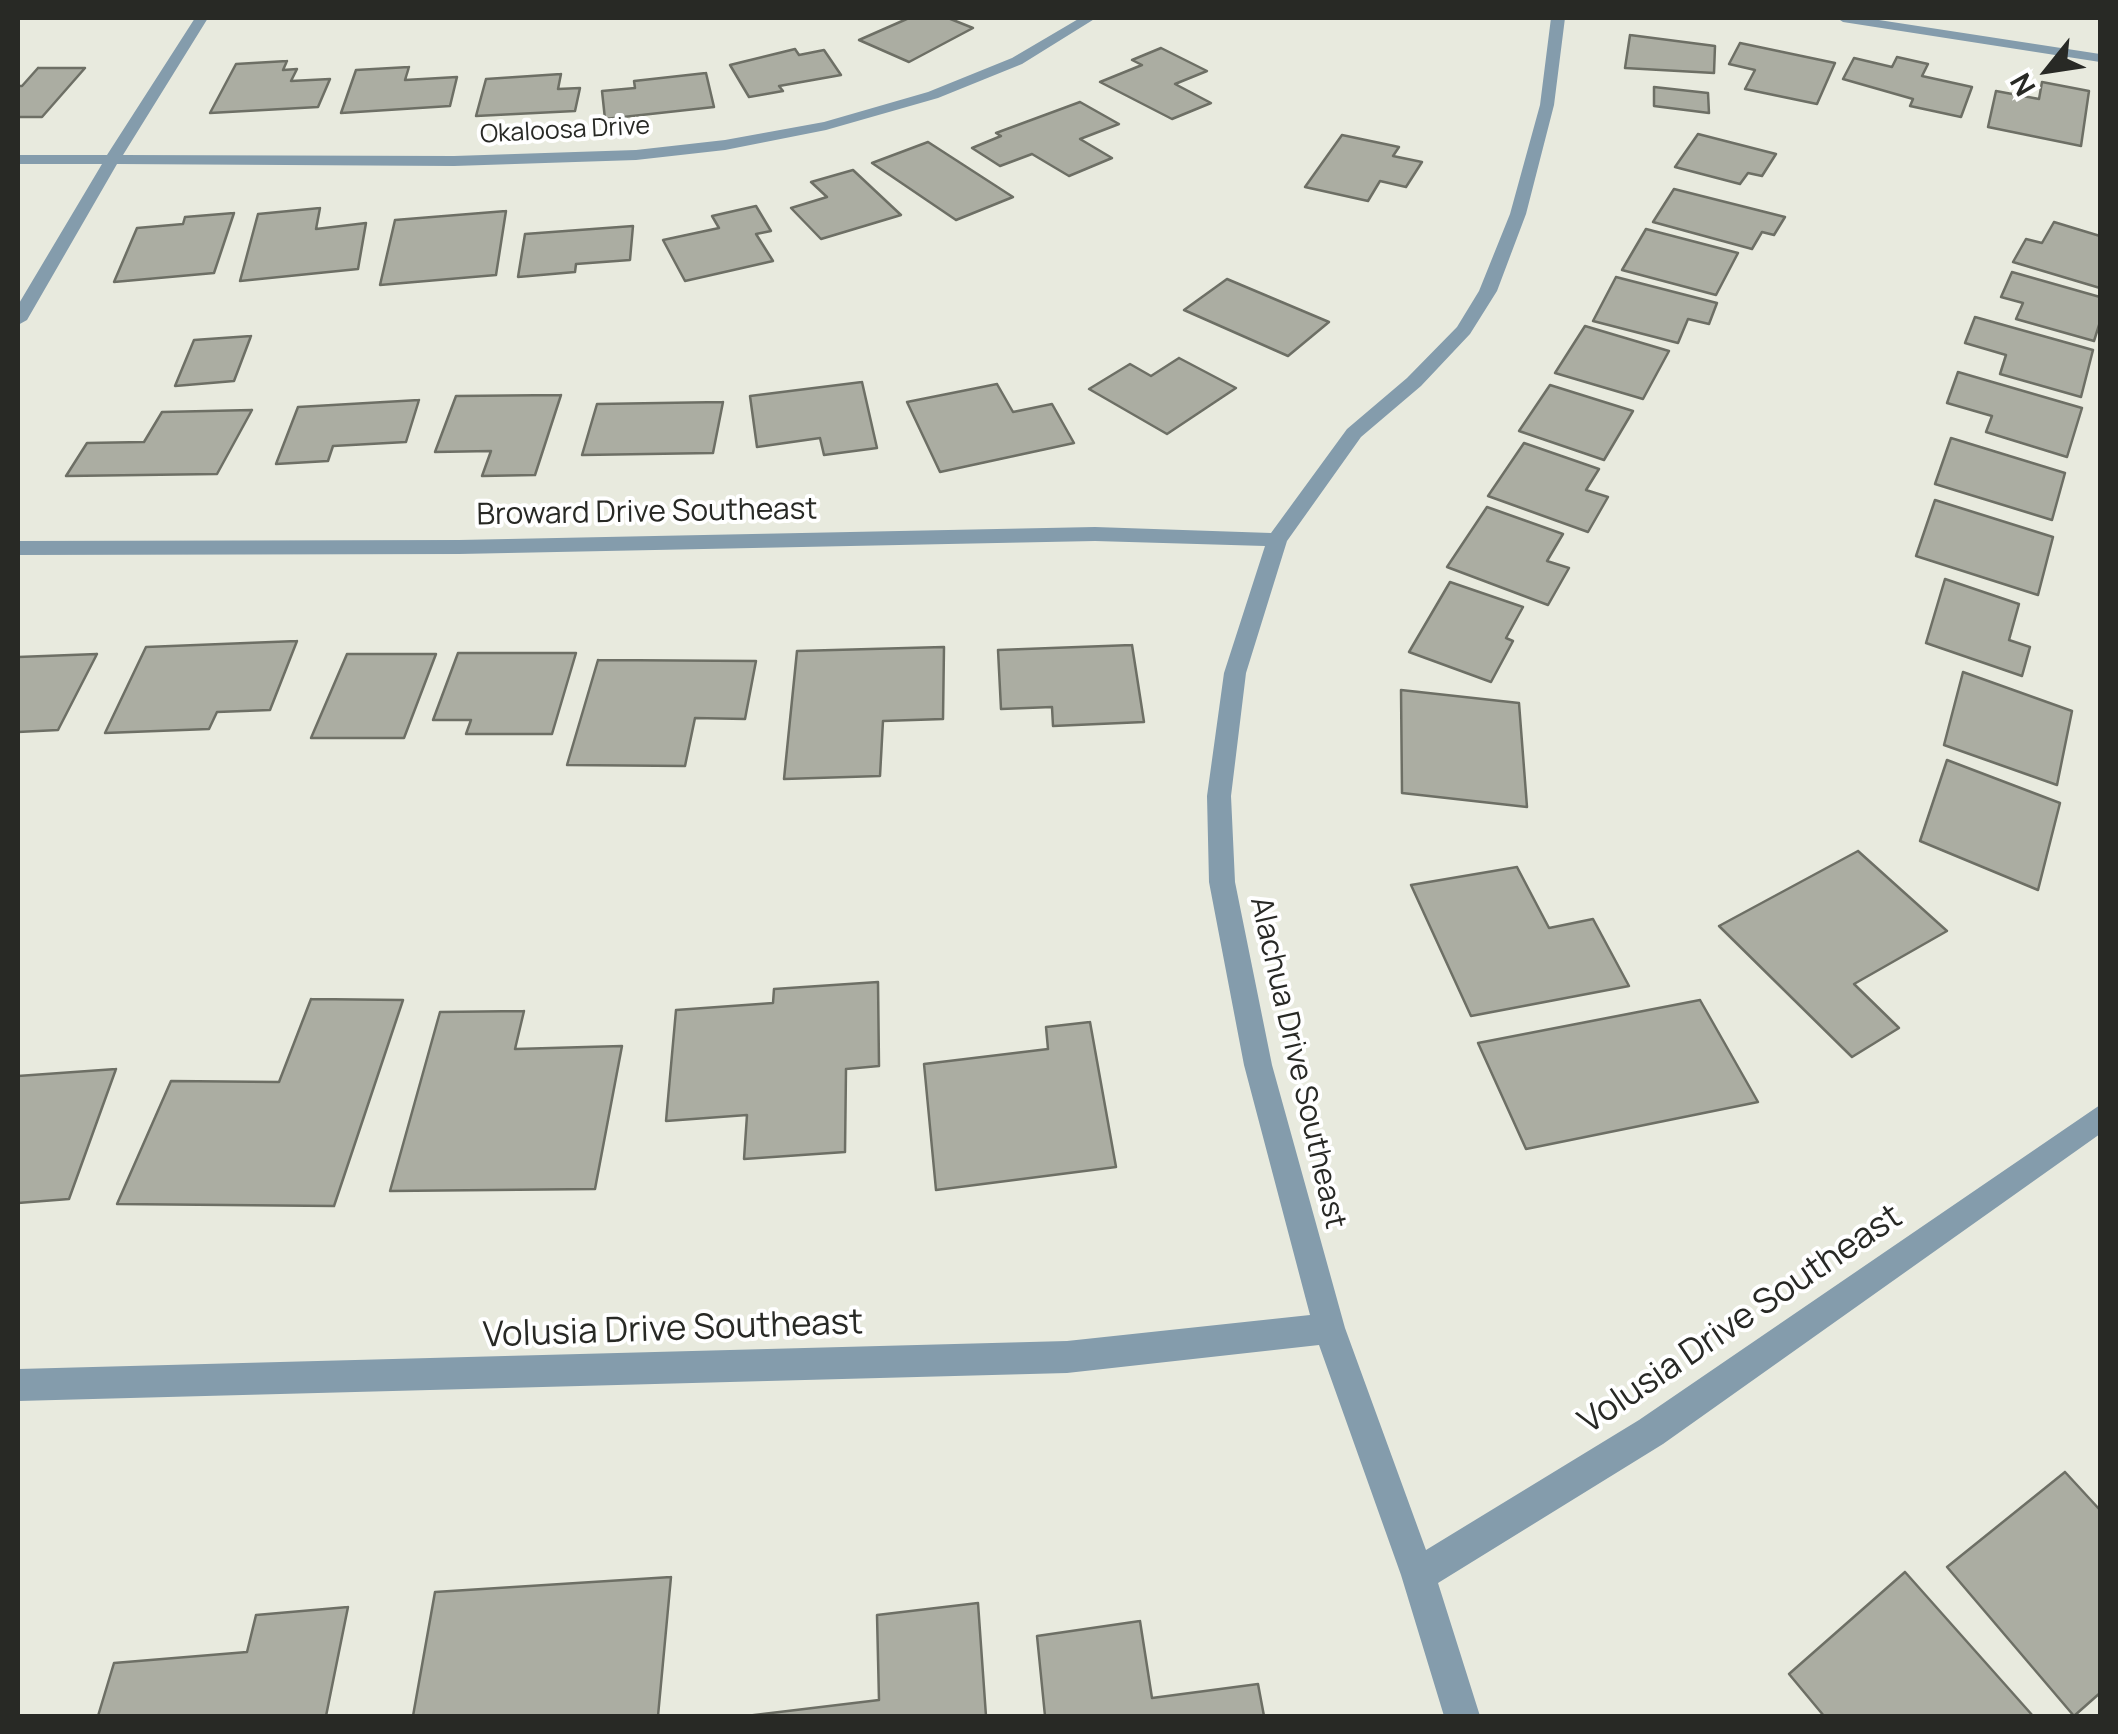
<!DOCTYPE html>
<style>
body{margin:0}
#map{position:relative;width:2118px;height:1734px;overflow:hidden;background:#e8eade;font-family:Manrope,sans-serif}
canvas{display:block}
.frame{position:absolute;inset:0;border:20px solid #282925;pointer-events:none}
.north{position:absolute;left:1998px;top:20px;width:100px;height:100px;-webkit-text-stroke:8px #fff;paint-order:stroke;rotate:240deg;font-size:28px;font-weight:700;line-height:40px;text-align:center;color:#282925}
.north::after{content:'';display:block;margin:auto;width:35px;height:45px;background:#282925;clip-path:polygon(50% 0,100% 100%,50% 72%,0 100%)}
</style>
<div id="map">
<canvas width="2118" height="1734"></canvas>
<div class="frame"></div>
<div class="north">N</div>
</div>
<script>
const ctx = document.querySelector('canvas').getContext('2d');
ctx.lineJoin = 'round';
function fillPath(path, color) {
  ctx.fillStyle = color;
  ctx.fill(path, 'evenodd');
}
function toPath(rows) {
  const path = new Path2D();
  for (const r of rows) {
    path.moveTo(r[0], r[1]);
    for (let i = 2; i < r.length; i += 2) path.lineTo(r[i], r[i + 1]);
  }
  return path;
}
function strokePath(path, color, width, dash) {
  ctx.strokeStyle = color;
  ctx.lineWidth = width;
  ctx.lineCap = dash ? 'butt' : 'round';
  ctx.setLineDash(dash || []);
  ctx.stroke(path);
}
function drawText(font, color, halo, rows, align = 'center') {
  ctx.font = font + ' Manrope,sans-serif';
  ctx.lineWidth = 8;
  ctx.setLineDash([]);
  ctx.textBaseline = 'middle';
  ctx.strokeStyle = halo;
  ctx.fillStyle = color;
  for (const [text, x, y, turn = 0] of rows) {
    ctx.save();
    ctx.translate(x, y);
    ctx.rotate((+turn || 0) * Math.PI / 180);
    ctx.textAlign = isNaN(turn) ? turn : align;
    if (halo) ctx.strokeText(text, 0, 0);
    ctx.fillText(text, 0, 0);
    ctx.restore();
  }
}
const building = toPath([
 [909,18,948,18,973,28,909,62,859,40,909,18],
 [1630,35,1715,46,1714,73,1625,68,1630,35],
 [1740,43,1835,63,1817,104,1745,89,1755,70,1729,64,1740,43],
 [1161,48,1207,71,1175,84,1211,103,1172,119,1100,82,1142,65,1132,60,1161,48],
 [795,49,799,55,824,50,841,75,779,86,783,91,749,97,730,65,795,49],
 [1897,57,1928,64,1922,76,1972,87,1961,117,1910,106,1913,99,1843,79,1854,58,1892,67,1897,57],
 [287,61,283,70,297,69,291,81,330,79,318,107,210,113,236,64,287,61],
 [409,67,405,80,457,77,450,106,341,113,356,70,409,67],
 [38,68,85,68,42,117,18,117,18,86,22,86,38,68],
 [706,73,714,107,605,119,602,91,635,88,634,81,706,73],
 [561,74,558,89,580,88,575,111,476,116,486,79,561,74],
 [2042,82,2089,91,2081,146,1988,127,1996,91,2039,99,2042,82],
 [1654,87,1708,93,1709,113,1654,106,1654,87],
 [1080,102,1119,124,1080,139,1112,158,1069,176,1032,154,1000,166,972,148,1001,136,996,133,1080,102],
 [1698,134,1776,154,1762,176,1748,173,1740,184,1675,167,1698,134],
 [1342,135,1399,147,1393,156,1422,162,1406,187,1380,181,1368,201,1305,187,1342,135],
 [928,142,1013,197,956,220,872,163,928,142],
 [853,170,901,215,821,239,791,208,827,197,811,182,853,170],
 [1674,189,1785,217,1774,235,1762,232,1752,249,1653,222,1674,189],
 [756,206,771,231,756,234,773,261,685,281,663,240,719,228,712,216,756,206],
 [320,208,316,229,366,223,358,269,240,281,258,214,320,208],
 [506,211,496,275,380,285,395,220,506,211],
 [234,213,214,273,114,282,137,228,183,224,185,217,234,213],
 [2054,222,2100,236,2100,288,2013,262,2026,239,2042,243,2054,222],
 [633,226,630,260,576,264,575,272,518,277,525,234,633,226],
 [1646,229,1738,253,1716,295,1622,270,1646,229],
 [2012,272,2100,297,2100,322,2094,341,2016,319,2023,303,2001,297,2012,272],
 [1616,277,1717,303,1709,324,1688,319,1678,343,1593,321,1616,277],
 [1227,279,1329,322,1288,356,1184,310,1227,279],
 [1975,317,2093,350,2081,397,2000,374,2006,355,1965,343,1975,317],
 [1585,326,1669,351,1643,399,1555,373,1585,326],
 [251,336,234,381,175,386,194,340,251,336],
 [1179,358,1236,388,1167,434,1089,389,1130,364,1151,376,1179,358],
 [1958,372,2082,408,2067,457,1986,432,1992,416,1947,403,1958,372],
 [862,382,877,448,824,455,820,438,757,447,750,396,862,382],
 [997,384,1013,412,1052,404,1074,443,940,472,907,402,997,384],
 [1550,385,1633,411,1604,460,1519,431,1550,385],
 [561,395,535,475,482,476,491,451,435,452,456,396,561,395],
 [419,400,406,442,333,446,328,461,276,464,298,407,419,400],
 [723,402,713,453,582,455,597,404,723,402],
 [252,410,217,474,66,476,87,443,144,442,162,412,252,410],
 [1951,438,2065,473,2052,520,1935,484,1951,438],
 [1524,443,1599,469,1586,490,1608,497,1588,532,1488,496,1524,443],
 [1935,500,2053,537,2038,595,1916,556,1935,500],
 [1487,507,1563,534,1547,561,1569,568,1548,605,1447,567,1487,507],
 [1945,579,2019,604,2009,640,2030,647,2022,676,1926,643,1945,579],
 [1450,582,1523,607,1506,638,1513,641,1491,682,1409,652,1450,582],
 [297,641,270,710,217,712,209,729,105,733,146,647,297,641],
 [1132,645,1144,722,1053,726,1052,707,1001,709,998,650,1132,645],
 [944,647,943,719,883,721,880,776,784,779,797,651,944,647],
 [458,653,576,653,552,734,466,734,471,720,433,720,458,653],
 [97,654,58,730,18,732,18,657,97,654],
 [347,654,436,654,404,738,311,738,347,654],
 [598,660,756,661,745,719,695,718,685,766,567,765,598,660],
 [1963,672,2072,711,2057,785,1944,745,1963,672],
 [1401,690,1519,703,1527,807,1402,793,1401,690],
 [1947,760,2060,803,2038,890,1920,841,1947,760],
 [1858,851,1947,931,1854,984,1899,1028,1852,1057,1719,926,1858,851],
 [1517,867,1549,928,1593,919,1629,986,1471,1016,1411,885,1517,867],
 [878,982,879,1066,846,1069,845,1152,744,1159,747,1115,666,1121,676,1010,773,1003,774,989,878,982],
 [311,999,403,1000,334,1206,117,1204,171,1081,279,1082,311,999],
 [1700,1000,1758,1102,1526,1149,1478,1043,1700,1000],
 [524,1011,515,1049,622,1046,595,1189,390,1191,440,1012,524,1011],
 [1090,1022,1116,1167,936,1190,924,1064,1048,1049,1046,1027,1090,1022],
 [116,1069,69,1199,18,1203,18,1076,116,1069],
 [2065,1472,2100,1510,2100,1693,2074,1716,1947,1567,2065,1472],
 [1905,1572,2033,1716,1824,1716,1789,1674,1905,1572],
 [671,1577,658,1716,413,1716,435,1592,671,1577],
 [978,1603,986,1716,746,1716,879,1700,877,1615,978,1603],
 [348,1607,326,1716,98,1716,114,1663,247,1652,256,1615,348,1607],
 [1140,1621,1152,1698,1258,1684,1264,1716,1045,1716,1037,1636,1140,1621]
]);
fillPath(building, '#abada2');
strokePath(building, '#6d6f65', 2.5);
fillPath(toPath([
 [195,18,208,18,123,155,454,156,636,150,725,140,824,122,928,92,1012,58,1080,18,1096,18,1022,64,938,98,826,130,725,150,636,160,454,166,117,164,27,320,18,325,18,305,102,164,18,164,18,155,107,155,195,18],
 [1551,18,1565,18,1554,105,1526,214,1497,291,1470,334,1421,386,1361,437,1287,541,1246,673,1231,796,1235,882,1272,1065,1345,1328,1426,1550,1639,1420,2100,1105,2100,1134,1663,1444,1438,1583,1480,1716,1444,1716,1401,1575,1319,1345,1067,1373,18,1401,18,1369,1067,1341,1310,1315,1244,1065,1209,882,1207,796,1224,673,1265,546,1095,541,459,554,18,555,18,541,459,540,1095,527,1271,533,1347,429,1407,378,1457,327,1479,291,1510,214,1540,105,1551,18],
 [1837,18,1866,18,2100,54,2100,62,1843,22,1837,18]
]), '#849cac');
drawText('25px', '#282925', '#fff', [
 ["Okaloosa Drive",565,131,-3]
]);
drawText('30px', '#282925', '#fff', [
 ["Broward Drive Southeast",647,513,-1],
 ["Alachua Drive Southeast",1297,1063,77]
]);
drawText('35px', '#282925', '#fff', [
 ["Volusia Drive Southeast",1741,1320,-34],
 ["Volusia Drive Southeast",673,1330,-2]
]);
</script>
